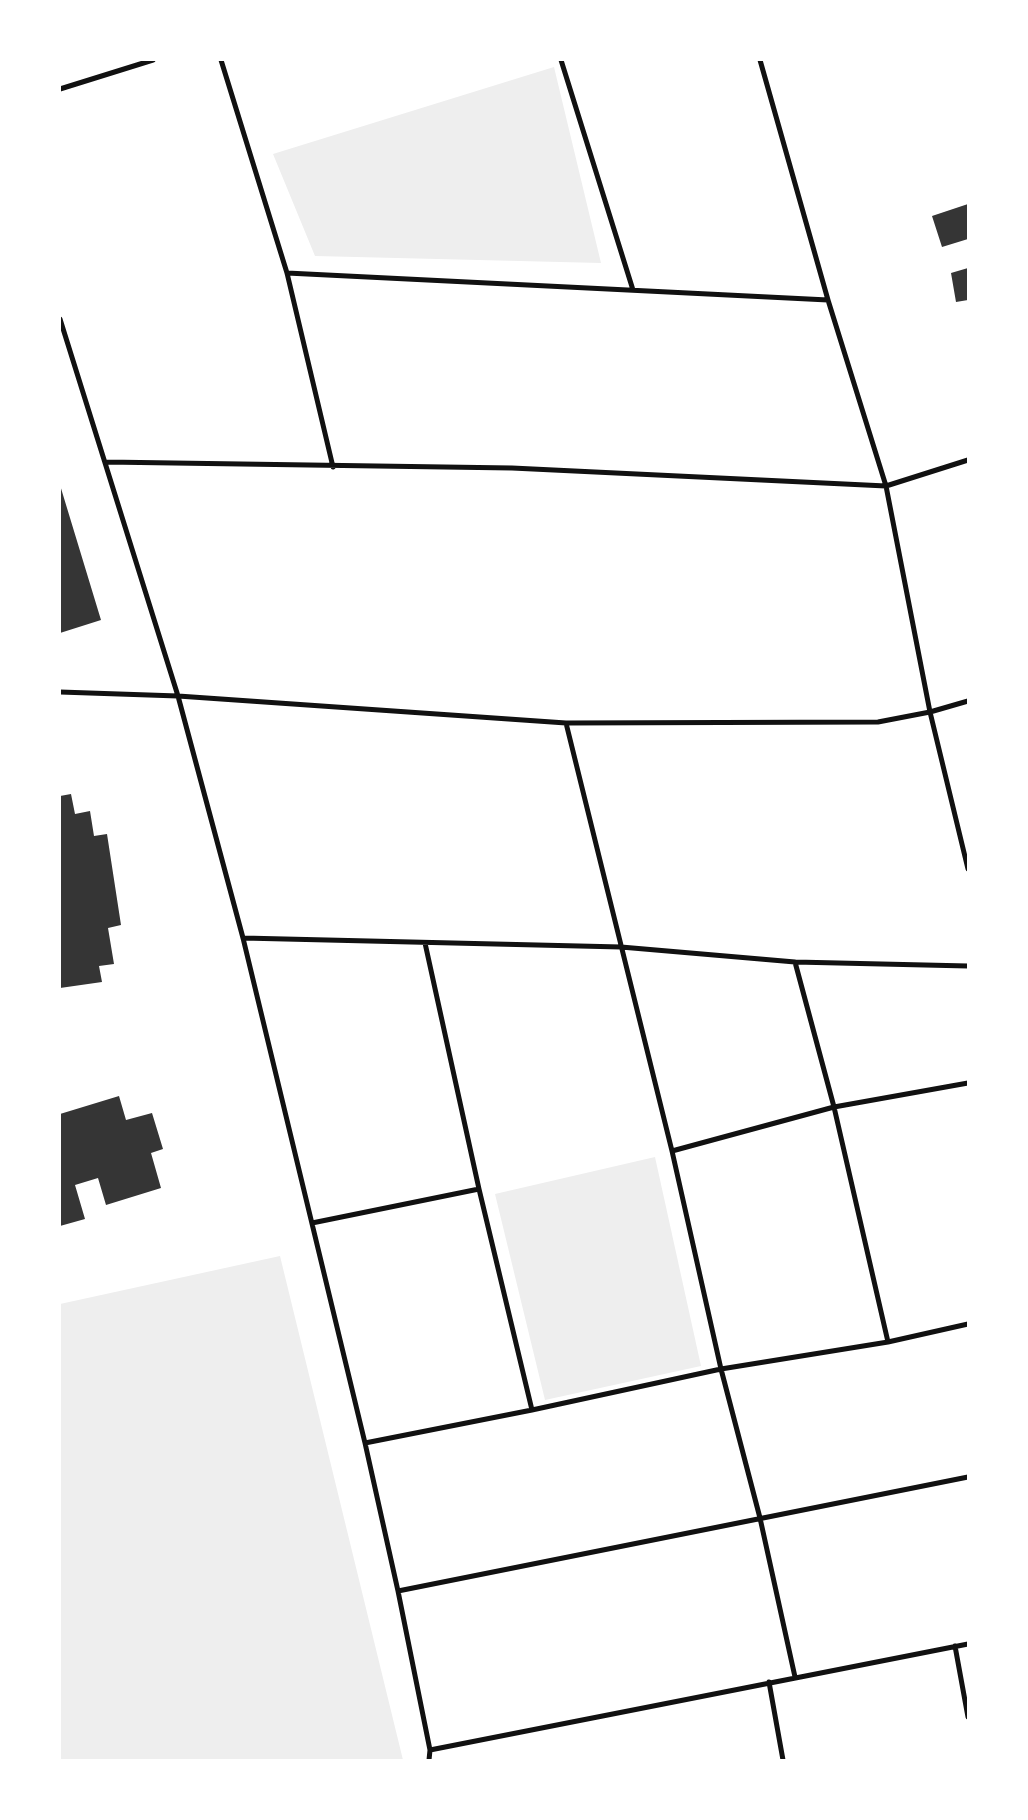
<!DOCTYPE html>
<style>
body{margin:0}
#map{position:relative;width:1028px;height:1820px;overflow:hidden;background:#fff;font-family:"Golos Text",sans-serif}
canvas{display:block}
.frame{position:absolute;inset:0;border:61px solid #fff;pointer-events:none}
</style>
<div id="map">
<canvas width="1028" height="1820"></canvas>
<div class="frame"></div>
</div>
<script>
const ctx = document.querySelector('canvas').getContext('2d');
ctx.lineJoin = 'round';
function fillPath(path, color) {
  ctx.fillStyle = color;
  ctx.fill(path, 'evenodd');
}
function toPath(rows) {
  const path = new Path2D();
  for (const r of rows) {
    path.moveTo(r[0], r[1]);
    for (let i = 2; i < r.length; i += 2) path.lineTo(r[i], r[i + 1]);
  }
  return path;
}
function strokePath(path, color, width, dash) {
  ctx.strokeStyle = color;
  ctx.lineWidth = width;
  ctx.lineCap = dash ? 'butt' : 'round';
  ctx.setLineDash(dash || []);
  ctx.stroke(path);
}
fillPath(toPath([
 [554,67,601,263,315,256,273,154],
 [655,1157,701,1366,545,1400,495,1194],
 [280,1256,403,1760,60,1760,60,1304]
]), '#eee');
fillPath(toPath([
 [968,204,968,239,942,247,932,216],
 [968,268,968,300,956,302,951,273],
 [60,485,101,620,60,633],
 [71,794,75,814,90,811,94,836,107,834,121,925,108,928,114,964,99,966,102,982,60,988,60,796],
 [119,1096,126,1120,152,1113,163,1149,151,1153,161,1188,106,1205,98,1178,75,1185,85,1219,60,1226,60,1114]
]), '#353535');
strokePath(toPath([
 [221,60,287,273,333,467],
 [561,60,633,290],
 [760,60,828,300,886,486,930,712,968,869],
 [60,89,153,60],
 [287,273,828,300],
 [60,319,178,696,243,938,365,1443,398,1591,430,1750,429,1760],
 [106,462,512,468,886,486,968,460],
 [60,692,178,696,566,723,878,722,930,712,968,701],
 [566,723,672,1151,721,1369,760,1518,795,1677],
 [243,938,621,947,795,962,968,966],
 [425,943,479,1189,532,1410],
 [795,962,834,1107,888,1342],
 [672,1151,834,1107,968,1083],
 [312,1223,479,1189],
 [365,1443,532,1410,721,1369,888,1342,968,1324],
 [398,1591,968,1477],
 [955,1646,968,1717],
 [769,1682,783,1760],
 [430,1750,968,1644]
]), '#111', 5);
</script>
